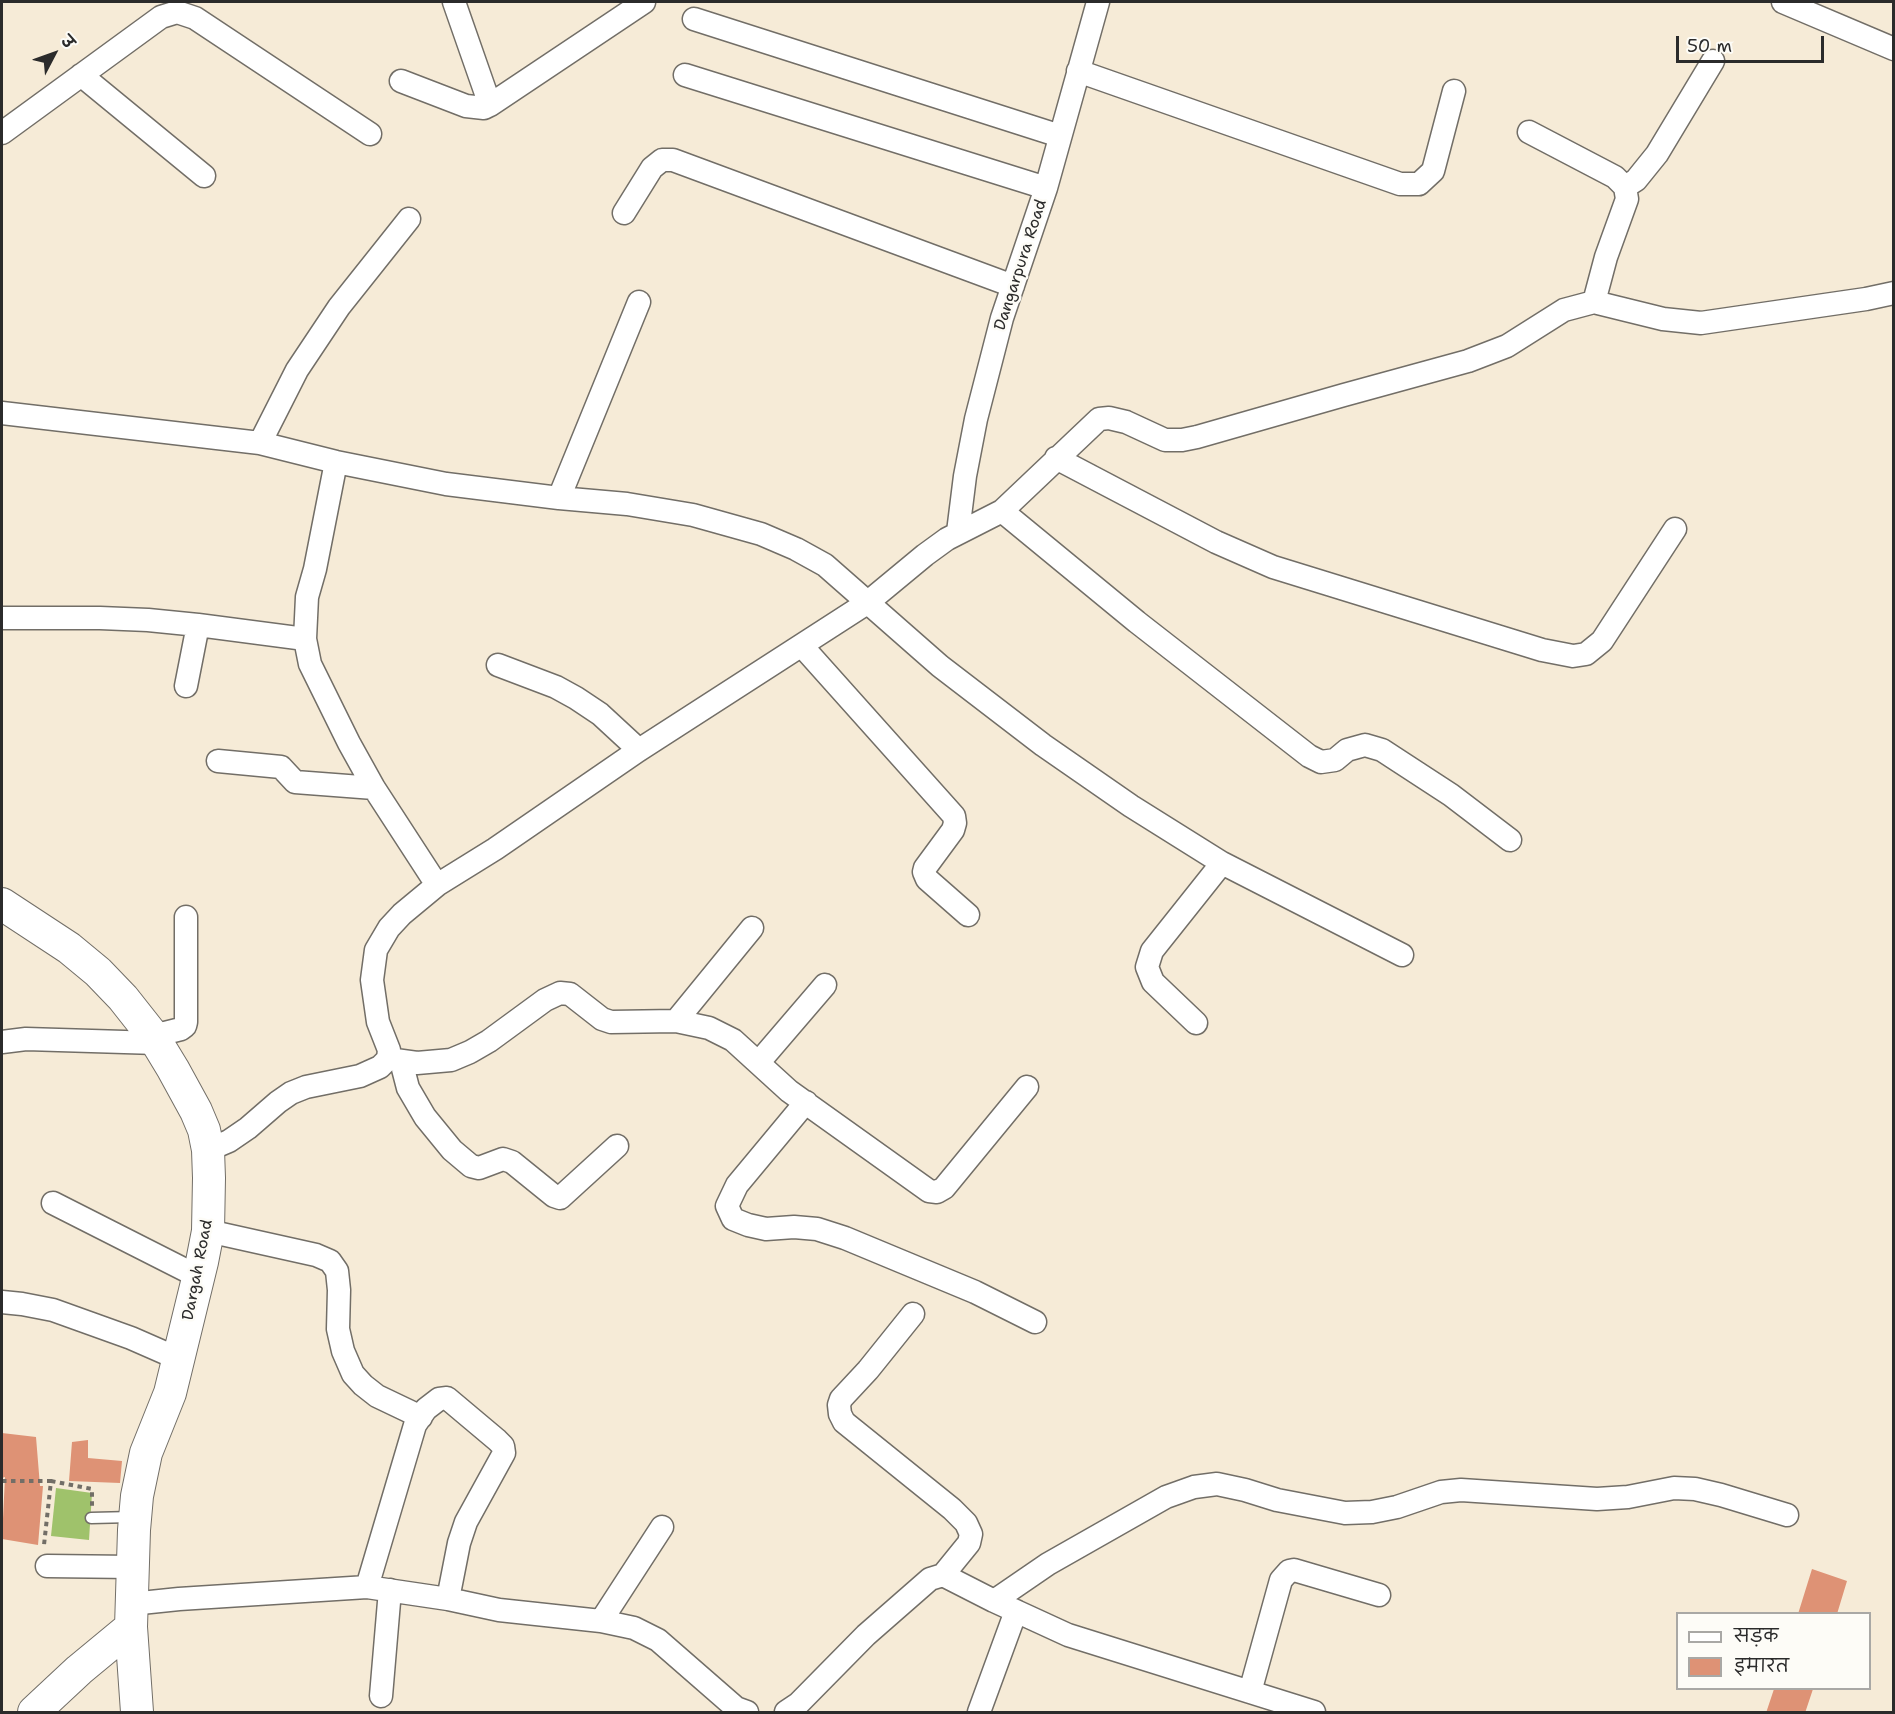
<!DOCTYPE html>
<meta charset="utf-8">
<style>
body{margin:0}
#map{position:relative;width:1895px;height:1714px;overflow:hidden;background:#f6ebd7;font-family:"Shantell Sans","Playpen Sans Deva",sans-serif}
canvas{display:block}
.frame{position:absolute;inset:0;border:3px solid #2b2b2b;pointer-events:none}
.legend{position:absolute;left:1676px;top:1612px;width:195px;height:78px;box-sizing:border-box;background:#fdfcf7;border:2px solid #a9a8a5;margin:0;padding:8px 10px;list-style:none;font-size:18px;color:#2b2b2b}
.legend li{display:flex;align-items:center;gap:12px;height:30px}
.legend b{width:30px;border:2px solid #a9a8a5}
.north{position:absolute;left:24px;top:24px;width:60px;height:60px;-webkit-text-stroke:4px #fdfcf7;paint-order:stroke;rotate:49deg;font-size:16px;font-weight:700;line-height:24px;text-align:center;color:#2b2b2b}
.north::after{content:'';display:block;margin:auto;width:21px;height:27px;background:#2b2b2b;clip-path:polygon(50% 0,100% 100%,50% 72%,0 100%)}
.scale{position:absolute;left:1676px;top:36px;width:148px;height:27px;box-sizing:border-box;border:3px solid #2b2b2b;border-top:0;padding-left:8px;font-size:18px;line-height:21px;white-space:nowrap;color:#2b2b2b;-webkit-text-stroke:4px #fdfcf7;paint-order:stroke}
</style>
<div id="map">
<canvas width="1895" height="1714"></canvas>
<div class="frame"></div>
<ul class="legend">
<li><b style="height:8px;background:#fff"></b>सड़क</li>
<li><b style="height:16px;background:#de9275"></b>इमारत</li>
</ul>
<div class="north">उ</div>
<div class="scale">50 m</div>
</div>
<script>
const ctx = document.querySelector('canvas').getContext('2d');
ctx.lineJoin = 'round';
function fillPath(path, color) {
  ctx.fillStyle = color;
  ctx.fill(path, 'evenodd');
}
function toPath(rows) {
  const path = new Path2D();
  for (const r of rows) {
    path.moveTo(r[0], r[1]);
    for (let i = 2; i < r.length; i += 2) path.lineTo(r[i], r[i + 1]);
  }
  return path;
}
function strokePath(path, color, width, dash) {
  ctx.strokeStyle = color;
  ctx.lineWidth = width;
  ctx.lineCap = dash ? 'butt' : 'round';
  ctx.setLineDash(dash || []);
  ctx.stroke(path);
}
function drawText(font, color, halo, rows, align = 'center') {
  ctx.font = font + ' "Shantell Sans",sans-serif';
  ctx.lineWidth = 5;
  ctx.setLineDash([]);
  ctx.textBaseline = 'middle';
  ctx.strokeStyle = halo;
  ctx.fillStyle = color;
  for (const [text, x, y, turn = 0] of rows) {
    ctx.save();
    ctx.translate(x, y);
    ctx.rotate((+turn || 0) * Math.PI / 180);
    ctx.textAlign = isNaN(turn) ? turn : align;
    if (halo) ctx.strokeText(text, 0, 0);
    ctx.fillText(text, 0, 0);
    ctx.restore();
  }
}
fillPath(toPath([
 [56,1488,92,1493,89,1540,51,1536]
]), '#9fc26b');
fillPath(toPath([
 [2,1433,36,1437,40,1486,43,1486,38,1545,2,1539,5,1477,2,1478],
 [88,1440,88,1458,122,1461,120,1483,69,1481,72,1442],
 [1812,1569,1847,1581,1837,1614,1798,1614],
 [1774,1689,1813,1689,1805,1713,1766,1713]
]), '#de9275');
const lane = toPath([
 [91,1518,132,1517]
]);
const street = toPath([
 [454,2,490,105],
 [1783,2,1894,49],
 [694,19,1060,136],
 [1078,71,1400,184,1419,184,1433,171,1454,91],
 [81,75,204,176],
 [685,75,1046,188],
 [401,81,466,106,484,108,490,105,644,2],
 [1529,132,1615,177,1625,187,1627,199,1606,257,1594,302],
 [2,133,161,17,177,12,195,18,370,134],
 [1625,187,1636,180,1657,154,1713,61],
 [624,213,652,168,662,160,673,160,1013,286],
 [2,413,260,443,336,462,446,484,559,498,627,504,693,515,761,534,796,549,825,565,940,666,1043,745,1131,806,1222,863,1402,955],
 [260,443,297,370,339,307,409,219],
 [1056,458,1216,542,1273,567,1542,650,1573,656,1586,654,1602,641,1675,529],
 [336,462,315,569,307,597,305,639,310,664,349,743,374,788,437,885],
 [559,498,639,302],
 [1002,511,1137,622,1309,756,1321,762,1335,760,1347,750,1365,745,1382,750,1451,795,1510,840],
 [958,532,965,476,976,419,1002,318,1046,188,1098,2],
 [2,618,100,618,148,620,198,625,305,639],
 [802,646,954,816,955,823,953,830,925,868,924,872,927,879,968,915],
 [498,665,556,687,576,698,600,714,639,750],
 [186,686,198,625],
 [218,761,281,767,295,782,374,788],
 [676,1021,752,928],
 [1196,1023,1153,982,1147,967,1152,951,1222,863],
 [153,1036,181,1029,185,1026,186,1022,186,917],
 [2,1042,26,1039,157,1043],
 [388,1059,417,1063,451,1060,470,1052,489,1041,545,1000,560,993,570,994,602,1019,611,1022,676,1021,709,1028,733,1040,789,1091,929,1191,937,1192,944,1188,1027,1087],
 [401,1061,408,1088,425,1117,452,1150,471,1166,479,1168,503,1159,512,1162,554,1196,560,1198,617,1146],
 [759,1062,825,985],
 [806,1102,737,1185,727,1206,733,1219,748,1225,766,1229,794,1227,817,1229,845,1238,975,1292,1035,1322],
 [208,1150,229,1141,248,1128,278,1102,291,1093,306,1087,360,1076,380,1067,388,1059,389,1050,378,1022,372,980,376,950,389,928,402,914,437,885,495,849,639,750,867,603,925,555,947,539,1002,511,1099,419,1109,418,1126,422,1165,440,1182,440,1197,437,1344,395,1468,361,1507,346,1564,310,1594,302,1663,319,1701,323,1866,299,1894,293],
 [53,1203,199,1277],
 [208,1231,316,1255,330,1261,337,1271,339,1290,338,1329,343,1351,353,1374,363,1385,377,1396,421,1417],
 [2,1302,22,1304,53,1310,131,1338,179,1359],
 [913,1314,868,1370,841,1399,839,1405,840,1414,844,1422,952,1509,966,1523,971,1534,969,1543,943,1575],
 [47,1566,133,1567],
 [367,1587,415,1425,426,1409,439,1399,447,1398,497,1440,503,1446,504,1453,466,1522,459,1543,448,1599],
 [994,1601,1048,1564,1166,1497,1194,1487,1217,1484,1245,1490,1277,1500,1345,1513,1372,1512,1397,1507,1441,1492,1461,1490,1597,1499,1628,1497,1674,1488,1695,1489,1721,1495,1787,1515],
 [131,1604,179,1599,367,1587,448,1599,499,1610,601,1621,634,1628,658,1640,736,1708,747,1712],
 [601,1621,662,1527],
 [1250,1692,1281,1580,1289,1571,1294,1570,1379,1595],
 [381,1696,390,1590],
 [786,1712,798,1704,866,1635,930,1579,943,1575,994,1601,1068,1635,1314,1712],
 [979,1712,1016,1611]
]);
const secondary = toPath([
 [2,904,69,948,98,972,123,998,153,1036,173,1069,196,1111,204,1130,208,1150,209,1178,208,1231,202,1262,170,1393,146,1453,137,1496,134,1530,131,1627,137,1712],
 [34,1712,79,1670,131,1627]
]);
strokePath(lane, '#726e67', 13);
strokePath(street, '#726e67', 25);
strokePath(secondary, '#726e67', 34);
strokePath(toPath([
 [2,1481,51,1481,44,1545],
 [51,1481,92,1489,92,1506]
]), '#726e67', 4, [4.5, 4.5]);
strokePath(lane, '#fff', 10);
strokePath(street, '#fff', 22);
strokePath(secondary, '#fff', 32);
drawText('16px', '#2b2b2b', '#fdfcf7', [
 ["Dangarpura Road",1021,265,-72],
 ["Dargah Road",198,1270,-79]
]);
</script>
